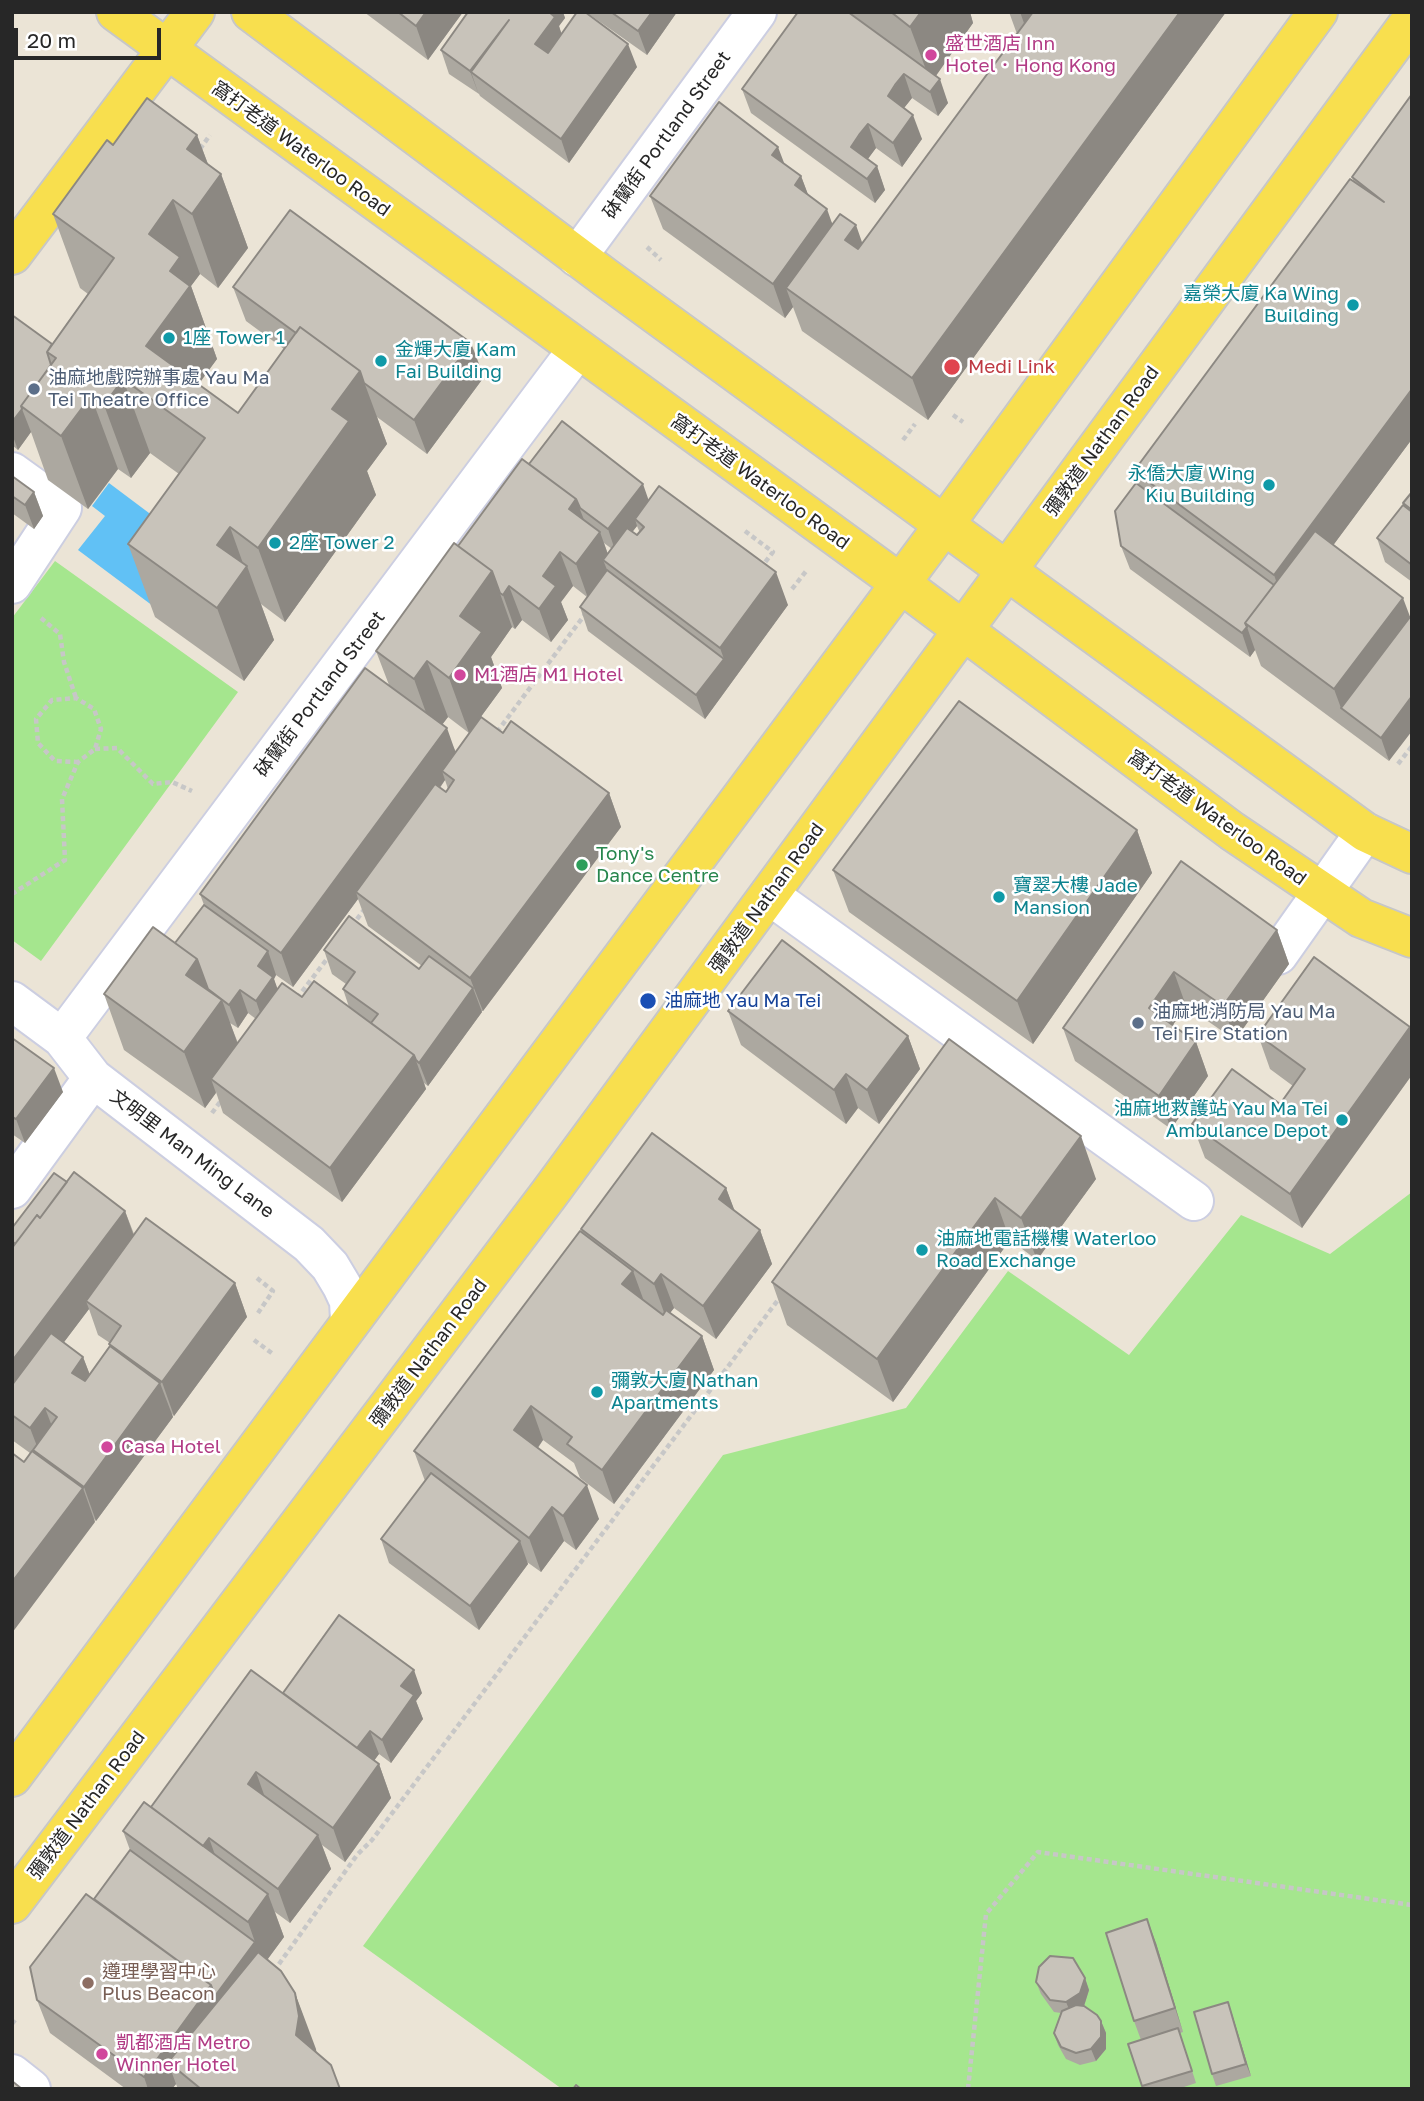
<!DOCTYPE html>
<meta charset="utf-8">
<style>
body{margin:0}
#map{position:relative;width:1424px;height:2101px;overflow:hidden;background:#ebe4d6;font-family:"Golos Text",sans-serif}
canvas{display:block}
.frame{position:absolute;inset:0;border:14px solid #272727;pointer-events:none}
.scale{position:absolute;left:14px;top:28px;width:147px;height:32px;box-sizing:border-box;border:4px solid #272727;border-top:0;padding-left:9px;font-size:21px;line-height:24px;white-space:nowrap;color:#272727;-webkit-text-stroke:5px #fff;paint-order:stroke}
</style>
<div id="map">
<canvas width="1424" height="2101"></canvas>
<div class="frame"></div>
<div class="scale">20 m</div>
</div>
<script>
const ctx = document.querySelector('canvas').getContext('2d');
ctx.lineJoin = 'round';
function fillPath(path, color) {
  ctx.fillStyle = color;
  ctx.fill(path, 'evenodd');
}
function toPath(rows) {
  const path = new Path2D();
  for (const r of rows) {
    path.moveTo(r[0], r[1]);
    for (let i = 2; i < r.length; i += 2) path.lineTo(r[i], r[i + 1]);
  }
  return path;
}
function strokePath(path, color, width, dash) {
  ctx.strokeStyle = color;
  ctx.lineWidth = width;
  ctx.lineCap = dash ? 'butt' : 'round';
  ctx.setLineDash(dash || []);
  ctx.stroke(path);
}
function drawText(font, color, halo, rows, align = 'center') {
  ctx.font = font + ' "Golos Text","Noto Sans TC",sans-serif';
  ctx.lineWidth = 5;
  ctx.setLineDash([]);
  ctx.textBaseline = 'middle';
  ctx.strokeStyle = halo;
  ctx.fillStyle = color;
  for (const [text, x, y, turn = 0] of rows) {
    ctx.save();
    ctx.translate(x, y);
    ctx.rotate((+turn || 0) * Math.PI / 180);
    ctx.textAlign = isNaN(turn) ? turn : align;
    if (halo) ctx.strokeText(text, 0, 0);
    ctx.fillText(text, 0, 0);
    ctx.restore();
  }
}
fillPath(toPath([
 [55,561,238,692,41,961,12,940,12,618],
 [1412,1192,1412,2089,562,2089,363,1946,723,1455,906,1408,1008,1271,1129,1355,1241,1215,1330,1254]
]), '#a5e68e');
fillPath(toPath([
 [109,483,201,552,157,609,78,550,105,516,92,506]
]), '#61c1f5');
const minor = toPath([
 [577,257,757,12],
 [12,472,62,508,12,584],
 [769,895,1194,1201],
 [1278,955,1365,832],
 [12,1001,62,1038,93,1078,309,1244,330,1266,342,1286,349,1301,350,1321],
 [62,1038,577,350],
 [12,1189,93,1078],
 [12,2074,31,2089]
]);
const major = toPath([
 [116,12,900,583,1232,831,1361,918,1412,938],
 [251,12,606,278,1365,832,1412,854],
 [12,255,195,12],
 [12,1777,944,525,1318,12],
 [12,1904,549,1194,1412,19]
]);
strokePath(minor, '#cccee1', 42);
strokePath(major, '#c7c7c7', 42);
strokePath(toPath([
 [200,149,210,135],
 [647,247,661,260],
 [953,415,963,422],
 [903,440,915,424],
 [745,531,773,552,763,565],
 [792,589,807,570],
 [41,618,60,634,64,662,76,698],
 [497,732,586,613],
 [95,749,117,748,153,784,172,782,192,791],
 [1398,764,1412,746],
 [12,894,65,860,62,799,78,762,95,749,101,729,94,709,76,698,52,700,36,719,38,743,55,761,78,762],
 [352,926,366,907],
 [297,998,330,955],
 [212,1113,223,1098],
 [257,1278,273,1291,258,1313],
 [254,1340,273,1354],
 [274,1971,357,1855,372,1840,781,1296],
 [12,2024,15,2020],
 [968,2089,986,1914,1038,1852,1412,1905]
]), '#c7c7c7', 4.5, [5, 3.5]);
strokePath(minor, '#fff', 38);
strokePath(major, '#f8df4e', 38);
fillPath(toPath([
 [364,12,463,12,428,60],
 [468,12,563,12,565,18,559,26,561,34,637,67,569,163,480,96,479,94,449,74,441,50],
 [586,12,677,12,647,55],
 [798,12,970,12,973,23,935,76,948,103,938,116,912,98,904,108,922,139,902,167,876,148,867,159,877,166,885,190,875,203,751,113,742,89],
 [1009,12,1226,12,928,420,802,331,793,307,785,318,663,229,650,196,785,164,801,176,808,195,833,224,862,243,1017,34],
 [1412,94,1412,439,1333,545,1389,761,1261,666,1255,650,1250,657,1130,569,1121,546,1139,485,1134,471,1353,180,1352,177],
 [197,135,208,164,221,174,248,248,218,288,200,274,191,286,217,359,198,384,238,413,284,349,246,321,233,287,484,377,427,454,377,417,387,444,367,471,376,495,285,622,261,604,274,640,244,681,155,617,128,544,179,474,150,453,131,478,118,469,88,509,48,480,31,432,18,450,12,445,12,315,52,344,88,294,80,288,53,214,113,145],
 [529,464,649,500,788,605,705,719,588,631,580,607,587,597,573,586,561,602,568,620,551,642,522,620,515,629,512,627,491,657,502,688,469,733,448,717,442,725,456,752,503,733,609,793,621,827,483,1011,481,1011,482,1012,428,1086,424,1083,426,1089,342,1202,223,1113,216,1092,205,1108,124,1050,104,994,175,943,204,905,200,894,389,685,376,651,458,546],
 [637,526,640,533,637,535,632,532],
 [604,543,612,549,608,554],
 [445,780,448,789,446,792,440,788],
 [358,899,368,926,422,966,419,969,324,950,332,974,346,984,343,989,349,1007,302,997,277,990,274,979,276,975,293,987],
 [248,1013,256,1019,238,1043,230,1023,238,1028],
 [12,476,34,492,43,516,34,529,12,513],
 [1412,492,1412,582,1385,562,1377,538,1405,506,1403,503],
 [1137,830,1152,873,1033,1044,849,912,833,870],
 [1181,861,1277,930,1289,964,1235,1040,1186,1006,1173,1025,1196,1042,1208,1076,1171,1129,1075,1061,1063,1028],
 [728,1011,908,1036,920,1069,879,1124,858,1108,846,1124,741,1045],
 [1412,1032,1302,1228,1205,1158,1192,1124,1280,1104,1293,1086,1270,1069,1258,1035],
 [12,1038,63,1092,25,1143,12,1134],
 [949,1039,1096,1179,1037,1260,1010,1240,893,1402,787,1325,772,1282],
 [67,1182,125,1211,134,1234,235,1283,247,1317,174,1416,172,1414,173,1417,96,1521,94,1519,95,1522,24,1462,30,1453,12,1440,12,1228],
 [89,1309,98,1335,110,1343,110,1347,90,1375,83,1357,64,1342],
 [726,1188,734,1210,760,1230,772,1264,716,1339,674,1308,670,1313,702,1336,714,1370,614,1504,580,1478,574,1463,543,1440,538,1448,599,1519,576,1550,564,1541,541,1572,527,1562,528,1564,479,1630,389,1563,381,1539,425,1481,414,1451,582,1232,581,1229],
 [283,1693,422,1693,416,1701,423,1719,391,1763,379,1754,374,1760,379,1764,391,1798,345,1862,322,1845,331,1869,290,1923,275,1912,284,1937,267,1960,295,1993,316,2053,340,2089,178,2089,176,2084,172,2089,126,2089,50,2033,37,2000,94,1899,130,1850,123,1831],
 [1156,1943,1183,2032,1180,2033,1196,2083,1178,2089,1143,2089,1128,2044,1141,2040,1134,2021],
 [1085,1978,1089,1990,1084,2006,1101,2021,1106,2033,1106,2049,1096,2061,1080,2065,1066,2059,1058,2045,1054,2033,1061,2013,1054,2012,1041,1994,1036,1982],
 [1232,2014,1251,2076,1216,2086,1212,2074]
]), '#aca8a0');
fillPath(toPath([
 [426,12,463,12,428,60,416,26],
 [546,12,563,12,565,18,559,26,564,41,544,67,535,44],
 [652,12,677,12,647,55,638,31],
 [921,12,970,12,973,23,931,83,910,27],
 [1020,12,1037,12,1033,48],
 [1180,12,1226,12,928,420,912,378],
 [509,20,471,72,479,95,470,71],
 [628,44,637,67,569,163,561,139],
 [904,74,912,98,904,108,888,96],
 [940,79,948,103,938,116,930,92],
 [913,115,922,139,902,167,893,143],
 [868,124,876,148,868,159,851,147],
 [197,135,215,183,221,174,248,248,218,288,192,214,187,149],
 [778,147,791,181,772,155],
 [877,166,885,190,875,203,867,179],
 [801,176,814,210,795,185],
 [173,200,200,274,191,286,217,359,175,417,146,346,149,234],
 [827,209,839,243,786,288,793,307,785,318,773,284],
 [856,225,871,268,845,240],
 [471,343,484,377,427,454,414,420],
 [360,371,387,444,367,471,376,495,285,622,258,548,332,409],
 [123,379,150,453,131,478,104,405],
 [1412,389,1412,439,1286,609,1274,575],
 [91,396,118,469,88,509,61,436],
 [22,409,31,432,18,450,12,434,12,422],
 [643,484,651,507,635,519,637,526,616,553,608,529],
 [34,492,43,516,34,529,25,505],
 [576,499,589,533,569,509],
 [230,527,245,569,247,566,274,640,244,681,217,608,217,545],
 [600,532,612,566,603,560,608,572,588,598,576,564],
 [560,552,573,586,561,602,568,620,551,642,539,609,543,576],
 [492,571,512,627,491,657,502,688,469,733,449,678,460,616],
 [776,572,788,605,705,719,696,695,724,659,720,648],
 [509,586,522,620,515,629,503,595],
 [1403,598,1412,622,1341,708,1334,689],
 [1247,627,1255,650,1250,657,1242,633],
 [427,661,448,717,434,735,414,679],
 [1412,696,1412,731,1389,761,1381,738],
 [447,728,459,762,442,771,445,780,361,896,356,892,358,899,293,987,281,953],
 [609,793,621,827,483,1011,470,978],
 [1137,830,1152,873,1033,1044,1017,1001],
 [1277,930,1289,964,1235,1040,1223,1006],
 [268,951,276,975,274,979,282,1001,264,1024,256,1001,258,966],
 [197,959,222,1000,242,1056,211,1079,216,1093,205,1108,184,1052,186,975],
 [1174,972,1186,1006,1161,1042,1149,1008],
 [473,988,482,1012,428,1086,419,1063],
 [240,990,248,1013,238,1028,229,1005],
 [1410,1027,1412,1032,1412,1075,1302,1228,1290,1194],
 [908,1036,920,1069,879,1124,867,1090],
 [1196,1042,1208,1076,1171,1129,1159,1096],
 [414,1055,426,1089,342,1202,330,1168],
 [54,1068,63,1092,25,1143,16,1119],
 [846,1074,858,1108,846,1124,834,1090],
 [1081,1136,1096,1179,1037,1260,1021,1218],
 [726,1188,739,1222,719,1199],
 [995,1198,1010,1240,893,1402,877,1359],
 [125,1211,137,1245,86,1301,89,1309,12,1411,12,1361],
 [760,1230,772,1264,716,1339,703,1306],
 [633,1271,645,1304,622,1284],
 [661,1274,674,1308,666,1318,654,1284],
 [235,1283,247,1317,174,1416,162,1382],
 [702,1336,714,1370,614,1504,602,1470],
 [83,1357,96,1391,72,1373],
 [160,1383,173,1417,96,1521,84,1487],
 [531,1406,543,1440,526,1464,514,1430],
 [45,1408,58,1442,40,1454,30,1428],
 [587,1485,599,1519,576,1550,563,1516],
 [83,1488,95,1522,12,1633,12,1582],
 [552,1507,564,1541,541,1572,529,1538],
 [520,1541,528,1564,479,1630,470,1606],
 [414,1670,422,1693,416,1701,423,1719,391,1763,382,1740,401,1686],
 [370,1731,379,1754,366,1772,357,1748],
 [379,1764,391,1798,345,1862,333,1828],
 [256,1772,268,1806,248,1784],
 [318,1835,331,1869,290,1923,278,1889],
 [209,1838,221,1872,200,1849],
 [268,1894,284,1937,183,2074,168,2062,176,2084,172,2089,148,2089,144,2077,211,1985,255,1942,248,1922],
 [1147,1919,1156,1943,1183,2032,1175,2008],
 [1085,1978,1089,1990,1084,2006,1071,2014,1066,2002],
 [295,1993,316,2049,319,2072,296,2035],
 [1228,2002,1232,2014,1251,2076,1246,2064],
 [1101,2021,1106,2033,1106,2049,1096,2061,1091,2049]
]), '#8c8882');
const building = toPath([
 [398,12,426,12,416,26,398,12],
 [468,12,549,12,555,17,535,44,548,53,577,12,585,12,628,44,561,139,471,72,509,20,470,71,441,50,468,12],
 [611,12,652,12,638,31,611,12],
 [798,12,848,12,940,79,930,92,904,74,895,85,888,96,913,115,893,143,868,124,859,135,851,147,877,166,867,179,742,89,798,12],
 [891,12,921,12,910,27,891,12],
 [1033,12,1180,12,912,378,786,288,840,214,856,225,845,240,858,249,1033,12],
 [1412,94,1412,389,1274,575,1134,471,1350,179,1384,202,1352,177,1412,94],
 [147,98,197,135,187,149,221,174,192,214,173,200,149,234,180,257,170,271,190,286,146,346,238,413,300,327,360,371,332,409,349,421,258,548,230,527,217,545,247,566,217,608,128,544,205,438,123,379,104,405,91,396,61,436,21,406,56,358,47,352,114,258,53,214,107,140,113,145,147,98],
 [719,102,778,147,772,155,801,176,795,185,827,209,773,284,650,196,719,102],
 [290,210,471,343,414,420,364,383,360,371,300,327,296,333,233,287,290,210],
 [12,315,52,344,47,352,51,365,21,406,22,409,12,422,12,315],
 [562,421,643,484,608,529,580,508,576,499,529,464,562,421],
 [522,459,576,499,569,509,600,532,576,564,560,552,543,576,556,586,539,609,509,586,503,595,500,593,492,571,458,546,522,459],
 [12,476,34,492,25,505,12,496,12,476],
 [1136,483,1274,585,1245,623,1247,627,1242,633,1121,546,1115,511,1136,483],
 [659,486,776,572,720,648,603,560,627,528,637,535,644,527,635,519,659,486],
 [1412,492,1412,510,1403,503,1412,492],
 [1403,505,1412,512,1412,565,1377,538,1403,505],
 [1315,531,1403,598,1334,689,1245,623,1315,531],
 [454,543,492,571,460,616,482,632,449,678,427,661,414,679,376,651,454,543],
 [607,570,724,659,696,695,580,607,607,570],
 [1410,617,1412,618,1412,696,1381,738,1341,708,1410,617],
 [365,668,447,728,281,953,200,894,365,668],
 [959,701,1137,830,1017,1001,833,870,959,701],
 [481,717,503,733,511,721,609,793,470,978,356,892,435,784,446,792,454,780,442,771,481,717],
 [1181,861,1277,930,1223,1006,1174,972,1149,1008,1196,1042,1159,1096,1063,1028,1181,861],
 [204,905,268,951,258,966,273,977,256,1001,240,990,229,1005,208,989,197,959,175,943,204,905],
 [349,916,419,969,429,956,473,988,419,1063,416,1060,414,1055,371,1023,378,1014,343,989,355,972,324,950,349,916],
 [153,927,197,959,186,975,222,1000,184,1052,104,994,153,927],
 [782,940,908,1036,867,1090,846,1074,834,1090,728,1011,782,940],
 [1314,957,1410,1027,1290,1194,1192,1124,1232,1069,1280,1104,1305,1069,1258,1035,1314,957],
 [314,981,414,1055,330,1168,211,1079,282,983,302,997,314,981],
 [12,1038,54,1068,16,1119,12,1117,12,1038],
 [949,1039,1081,1136,1021,1218,995,1198,877,1359,772,1282,949,1039],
 [652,1133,726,1188,719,1199,760,1230,703,1306,661,1274,654,1284,581,1229,652,1133],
 [74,1172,125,1211,12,1361,12,1248,37,1215,40,1218,74,1172],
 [54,1173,67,1182,40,1218,37,1215,15,1244,12,1241,12,1228,54,1173],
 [146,1218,235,1283,162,1382,109,1344,121,1326,86,1301,146,1218],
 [580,1231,633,1271,622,1284,663,1315,666,1310,702,1336,602,1470,567,1444,572,1437,531,1406,514,1430,587,1485,563,1516,552,1507,529,1538,414,1451,580,1231],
 [51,1333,83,1357,72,1373,85,1381,110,1346,160,1383,84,1487,33,1450,57,1417,45,1408,30,1428,12,1415,12,1385,51,1333],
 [32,1451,83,1488,12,1582,12,1453,24,1462,32,1451],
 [431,1473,520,1541,470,1606,381,1539,431,1473],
 [339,1615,414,1670,401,1686,414,1695,382,1740,370,1731,357,1748,283,1693,339,1615],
 [251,1670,379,1764,333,1828,256,1772,248,1784,318,1835,278,1889,209,1838,203,1846,151,1807,251,1670],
 [144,1802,268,1894,248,1922,123,1831,144,1802],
 [130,1850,255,1942,215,1996,211,1985,94,1899,130,1850],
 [86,1894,211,1985,144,2077,37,2000,30,1967,86,1894],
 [1147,1919,1175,2008,1134,2021,1106,1933,1147,1919],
 [258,1952,281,1971,295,1993,299,2016,296,2035,331,2065,340,2089,201,2089,168,2062,258,1952],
 [1050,1956,1073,1958,1085,1978,1080,1993,1066,2002,1050,2000,1036,1982,1039,1967,1050,1956],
 [1228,2002,1246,2064,1212,2074,1194,2012,1228,2002],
 [1076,2005,1084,2006,1097,2015,1101,2021,1101,2037,1091,2049,1076,2053,1061,2047,1054,2033,1062,2011,1076,2005],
 [1178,2028,1192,2071,1142,2086,1128,2044,1178,2028],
 [12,2081,22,2089,12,2089,12,2081],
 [576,2085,581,2089,573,2089,576,2085]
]);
fillPath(building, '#c8c3ba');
strokePath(building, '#8c8882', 2);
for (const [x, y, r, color] of [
 [931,55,7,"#d1479c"],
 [1353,305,7,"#0f9aa8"],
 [169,338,7,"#0f9aa8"],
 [381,361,7,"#0f9aa8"],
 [952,367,9,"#e0444e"],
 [34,389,7,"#5c6f8a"],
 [1269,485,7,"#0f9aa8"],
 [275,543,7,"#0f9aa8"],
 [460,675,7,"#d1479c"],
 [582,865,7,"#2e9e5b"],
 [999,897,7,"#0f9aa8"],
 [648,1001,9,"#1a4fb4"],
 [1138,1023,7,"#5c6f8a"],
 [1342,1120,7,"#0f9aa8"],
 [922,1250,7,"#0f9aa8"],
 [597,1392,7,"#0f9aa8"],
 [107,1447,7,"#d1479c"],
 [88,1983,7,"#8d6e63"],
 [102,2054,7,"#d1479c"]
]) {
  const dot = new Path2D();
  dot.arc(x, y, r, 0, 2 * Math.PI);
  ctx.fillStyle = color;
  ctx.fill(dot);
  strokePath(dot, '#fff', 2.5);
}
drawText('19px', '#b23c85', '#fff', [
 ["盛世酒店 Inn",945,44],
 ["Hotel．Hong Kong",945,66],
 ["M1酒店 M1 Hotel",474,675],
 ["Casa Hotel",121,1447],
 ["凱都酒店 Metro",116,2043],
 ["Winner Hotel",116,2065]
], 'left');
drawText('19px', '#272727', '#fff', [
 ["砵蘭街 Portland Street",667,135,-54],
 ["窩打老道 Waterloo Road",301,149,36],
 ["彌敦道 Nathan Road",1102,441,-54],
 ["窩打老道 Waterloo Road",760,482,36],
 ["砵蘭街 Portland Street",320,694,-53],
 ["窩打老道 Waterloo Road",1217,818,36],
 ["彌敦道 Nathan Road",767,898,-54],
 ["文明里 Man Ming Lane",192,1154,37],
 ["彌敦道 Nathan Road",429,1353,-53],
 ["彌敦道 Nathan Road",87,1805,-53]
]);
drawText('19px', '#0d838f', '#fff', [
 ["嘉榮大廈 Ka Wing",1339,294,"right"],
 ["Building",1339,316,"right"],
 ["1座 Tower 1",183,338],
 ["金輝大廈 Kam",395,350],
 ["Fai Building",395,372],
 ["永僑大廈 Wing",1255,474,"right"],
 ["Kiu Building",1255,496,"right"],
 ["2座 Tower 2",289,543],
 ["寶翠大樓 Jade",1013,886],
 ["Mansion",1013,908],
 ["油麻地救護站 Yau Ma Tei",1328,1109,"right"],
 ["Ambulance Depot",1328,1131,"right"],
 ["油麻地電話機樓 Waterloo",936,1239],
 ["Road Exchange",936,1261],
 ["彌敦大廈 Nathan",611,1381],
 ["Apartments",611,1403]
], 'left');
drawText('19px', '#be3a42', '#fff', [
 ["Medi Link",968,367]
], 'left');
drawText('19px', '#4e5e75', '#fff', [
 ["油麻地戲院辦事處 Yau Ma",48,378],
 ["Tei Theatre Office",48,400],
 ["油麻地消防局 Yau Ma",1152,1012],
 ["Tei Fire Station",1152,1034]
], 'left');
drawText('19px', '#27864d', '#fff', [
 ["Tony's",596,854],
 ["Dance Centre",596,876]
], 'left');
drawText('19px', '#164399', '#fff', [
 ["油麻地 Yau Ma Tei",664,1001]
], 'left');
drawText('19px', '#785e54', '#fff', [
 ["遵理學習中心",102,1972],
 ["Plus Beacon",102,1994]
], 'left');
</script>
